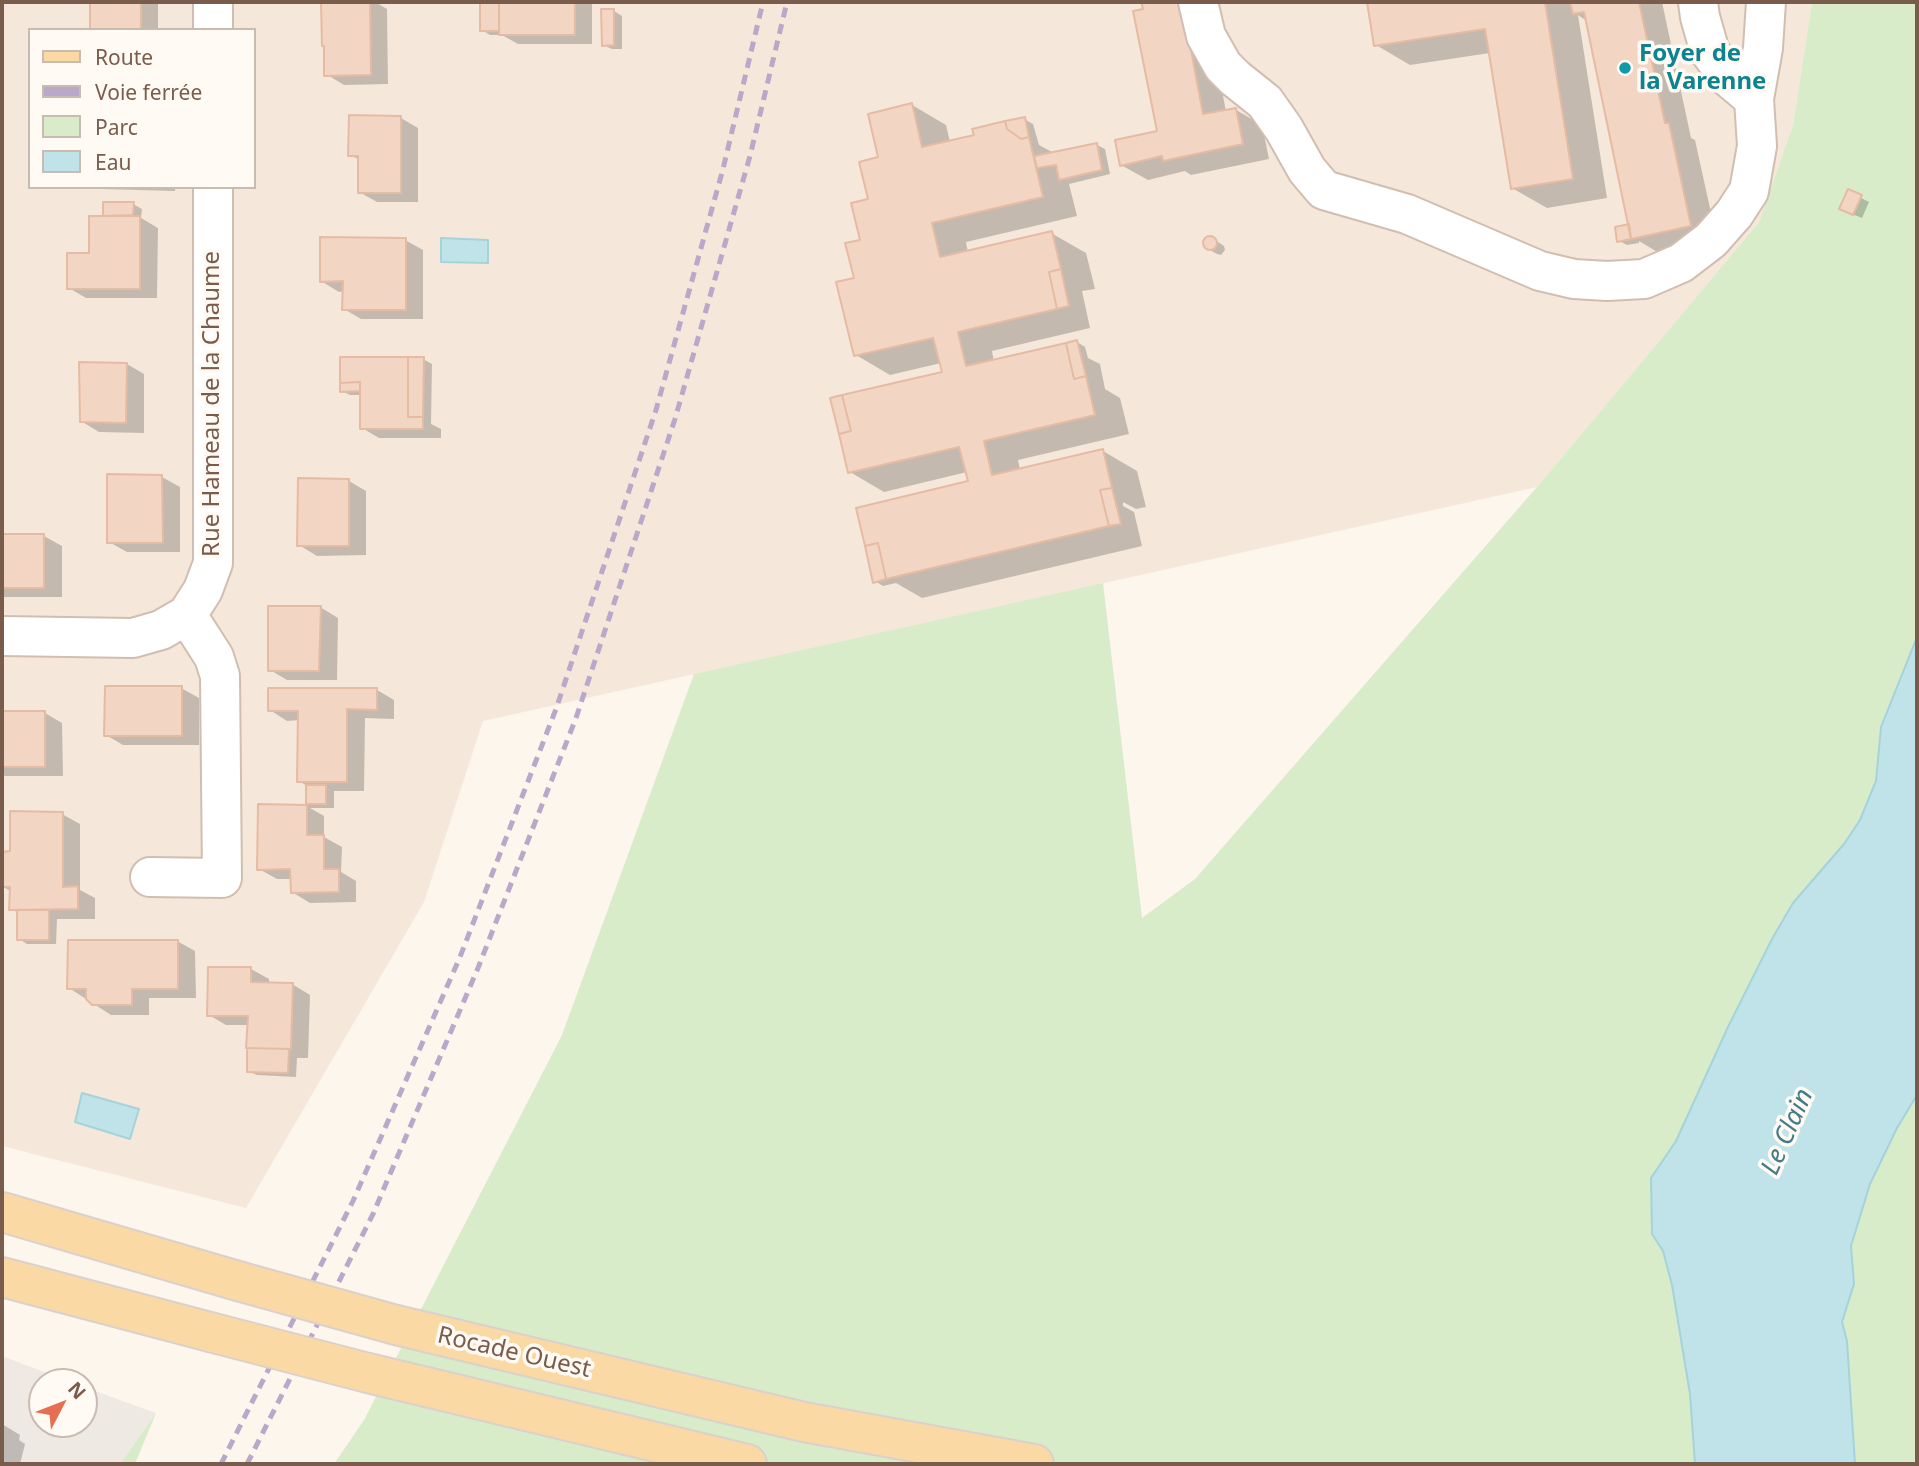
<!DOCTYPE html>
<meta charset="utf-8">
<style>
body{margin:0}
#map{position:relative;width:1919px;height:1466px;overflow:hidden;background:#fdf6ec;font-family:"Noto Sans",sans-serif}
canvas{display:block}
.frame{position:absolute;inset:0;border:4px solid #7a5c4d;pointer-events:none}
.legend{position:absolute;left:28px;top:28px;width:228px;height:161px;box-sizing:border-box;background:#fffaf3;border:2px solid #cabbb1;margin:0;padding:9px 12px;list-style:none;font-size:21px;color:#7a5c4d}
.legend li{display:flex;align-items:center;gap:14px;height:35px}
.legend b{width:35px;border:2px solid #cabbb1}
.north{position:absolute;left:28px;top:1368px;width:70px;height:70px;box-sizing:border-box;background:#fffaf3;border:2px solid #cabbb1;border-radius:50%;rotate:48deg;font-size:19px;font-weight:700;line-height:28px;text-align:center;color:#7a5c4d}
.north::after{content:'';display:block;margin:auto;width:24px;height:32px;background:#e76f51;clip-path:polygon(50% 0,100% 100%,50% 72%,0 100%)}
</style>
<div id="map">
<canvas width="1919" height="1466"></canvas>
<div class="frame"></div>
<ul class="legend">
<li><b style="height:9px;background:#fbd9a5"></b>Route</li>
<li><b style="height:9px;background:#b9a8c9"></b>Voie ferrée</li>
<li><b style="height:19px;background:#d8ecc9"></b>Parc</li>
<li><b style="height:19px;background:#bfe3e8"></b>Eau</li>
</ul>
<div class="north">N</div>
</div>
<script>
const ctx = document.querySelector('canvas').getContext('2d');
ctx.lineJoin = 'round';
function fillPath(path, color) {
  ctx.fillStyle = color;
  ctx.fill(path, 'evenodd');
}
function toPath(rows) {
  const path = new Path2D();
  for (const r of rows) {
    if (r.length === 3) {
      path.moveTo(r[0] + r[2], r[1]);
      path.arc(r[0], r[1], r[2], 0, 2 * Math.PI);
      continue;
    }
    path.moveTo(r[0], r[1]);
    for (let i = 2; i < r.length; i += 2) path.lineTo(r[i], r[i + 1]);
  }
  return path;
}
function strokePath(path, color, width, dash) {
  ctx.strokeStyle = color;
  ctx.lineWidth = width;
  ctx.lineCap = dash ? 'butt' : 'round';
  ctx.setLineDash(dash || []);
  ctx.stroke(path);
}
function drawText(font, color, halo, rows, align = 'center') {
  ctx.font = font + ' "Noto Sans",sans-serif';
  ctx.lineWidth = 7;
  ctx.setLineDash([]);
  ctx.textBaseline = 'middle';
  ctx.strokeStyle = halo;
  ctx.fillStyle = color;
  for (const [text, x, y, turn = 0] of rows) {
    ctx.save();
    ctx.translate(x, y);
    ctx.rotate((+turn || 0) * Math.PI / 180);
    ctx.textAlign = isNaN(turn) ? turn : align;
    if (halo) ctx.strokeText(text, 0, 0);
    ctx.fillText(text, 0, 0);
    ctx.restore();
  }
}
fillPath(toPath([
 [2,2,1812,2,1793,125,1759,222,1537,487,483,721,424,902,246,1208,2,1146],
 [30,30,254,30,254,187,30,187]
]), '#f5e8da');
fillPath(toPath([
 [2,1356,71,1382,42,1382,42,1424,84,1424,84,1387,156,1413,120,1464,2,1464]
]), '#efe9e4');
fillPath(toPath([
 [1812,2,1917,2,1917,1464,334,1464,364,1420,562,1035,694,674,1103,583,1142,918,1195,879,1537,487,1759,222,1793,125],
 [156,1413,135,1464,120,1464]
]), '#d8ecc9');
const water = toPath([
 [441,238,488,240,488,263,441,262,441,238],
 [1917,637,1917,1095,1897,1128,1870,1184,1851,1246,1854,1284,1842,1322,1847,1341,1855,1464,1695,1464,1690,1394,1672,1285,1663,1251,1652,1234,1651,1178,1676,1141,1728,1027,1772,939,1793,903,1844,844,1860,820,1876,781,1881,727,1917,637],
 [82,1093,139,1109,130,1139,75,1122,82,1093]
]);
fillPath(water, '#bfe3e8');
strokePath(water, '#a5d3da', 2);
fillPath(toPath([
 [92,2,158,2,158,30,92,30],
 [323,2,375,2,387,9,388,84,344,85,326,74,326,46,323,45],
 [482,2,592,2,592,44,518,44,502,35,490,35,482,30],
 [1143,2,1206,2,1226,112,1236,110,1262,125,1269,159,1191,175,1185,171,1148,180,1121,165,1159,133],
 [1369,2,1662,2,1691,138,1695,140,1717,240,1659,253,1639,241,1639,243,1627,245,1619,241,1630,226,1587,21,1578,15,1607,198,1547,208,1512,188,1490,53,1410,65,1376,45],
 [614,11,622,16,622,49,612,49,603,45],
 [912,105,946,125,950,142,976,136,1024,119,1033,124,1039,145,1054,153,1097,145,1105,149,1110,174,1069,184,1077,216,966,242,968,253,1051,233,1086,253,1095,289,1082,291,1090,328,992,351,994,362,1077,342,1085,347,1088,358,1100,364,1105,389,1120,398,1129,434,1018,460,1020,470,1103,451,1137,471,1146,507,1136,509,1123,502,1123,506,1134,512,1142,546,922,598,896,583,883,586,875,581,970,483,967,472,884,492,850,472,944,374,941,363,890,375,856,355,856,279,870,200,881,159],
 [401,118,418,128,418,202,377,202,359,192,360,160,350,155],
 [99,187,175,187,175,191,102,189],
 [1849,192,1869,202,1862,218,1849,213],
 [133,204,142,209,141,218,158,228,157,298,86,298,69,288,90,255,109,218,104,215],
 [1212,238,1224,246,1225,250,1221,255,1217,254,1208,249,1204,244,1207,239],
 [405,240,423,250,423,319,361,319,344,309,344,291,339,292,321,281],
 [423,359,432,364,431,424,441,429,441,438,379,438,362,428,362,395,350,395,342,391],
 [127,364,144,374,144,433,99,432,81,421],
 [162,477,180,487,180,552,127,552,109,542],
 [349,481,366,491,366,555,317,556,299,545],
 [2,536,44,536,62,546,62,597,2,597],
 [320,607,338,618,337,680,287,680,270,670],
 [181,688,199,698,199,745,123,745,106,735],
 [377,690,394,700,394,719,365,718,364,791,334,791,334,808,310,808,324,816,324,837,342,847,341,872,356,881,356,902,310,903,292,892,292,879,277,879,259,869,260,806,307,806,307,786,299,781,300,720,287,721,270,710],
 [2,712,45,713,62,723,63,776,5,776,2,774],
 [62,814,80,824,80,890,95,898,95,919,57,919,56,944,27,944,19,939,19,913,11,909,12,892,2,886,2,853,11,853],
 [177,941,195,951,196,998,149,998,149,1015,111,1015,69,988],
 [209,969,251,969,269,979,269,984,292,984,310,995,308,1058,297,1058,296,1077,257,1075,248,1071,249,1025,226,1025,209,1015],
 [2,1424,20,1435,19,1440,25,1444,20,1464,2,1464]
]), '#0003');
const building = toPath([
 [90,2,141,2,141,30,90,30,90,2],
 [321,2,370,2,371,75,324,76,324,46,322,46,321,2],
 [480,2,499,2,499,31,480,31,480,2],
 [499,2,575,2,575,35,499,35,499,2],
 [1141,2,1183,2,1180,4,1191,50,1203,114,1236,108,1243,144,1163,161,1162,156,1120,166,1115,140,1157,131,1133,11,1143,9,1141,2],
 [1367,2,1545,2,1573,179,1511,189,1485,29,1374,46,1367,2],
 [1570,2,1639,2,1665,123,1669,123,1691,226,1631,239,1584,12,1573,14,1570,2],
 [601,9,614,9,614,45,602,46,601,9],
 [912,103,922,147,974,135,972,129,1005,121,1007,129,1021,139,1029,137,1043,197,932,223,940,257,1052,231,1061,269,1049,272,1057,309,958,332,966,366,1066,343,1074,379,1086,376,1095,415,984,441,992,475,1103,449,1112,488,1100,490,1109,526,886,579,878,543,865,546,856,508,968,481,959,447,848,473,839,434,851,431,842,395,942,372,933,338,854,356,836,282,854,278,845,243,860,240,851,203,868,199,859,162,878,157,868,114,912,103],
 [349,115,401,116,401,193,358,193,358,156,348,156,349,115],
 [1025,117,1029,137,1021,139,1007,129,1005,121,1025,117],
 [1097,143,1102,170,1059,180,1056,165,1037,168,1034,156,1097,143],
 [1848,189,1862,195,1853,215,1839,209,1848,189],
 [103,202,134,202,133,215,103,216,103,202],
 [89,216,140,216,140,289,67,289,67,253,89,253,89,216],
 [1629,224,1631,239,1617,242,1615,227,1629,224],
 [1210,243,7],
 [320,237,406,238,406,310,342,310,343,281,320,282,320,237],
 [1061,269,1069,306,1057,309,1049,272,1061,269],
 [1077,340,1086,376,1074,379,1066,343,1077,340],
 [340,357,408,357,408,417,423,417,423,429,360,429,360,382,340,383,340,357],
 [408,357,424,357,423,417,408,417,408,357],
 [79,362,127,363,126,423,80,422,79,362],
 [360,382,360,391,340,392,340,383,360,382],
 [842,395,851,431,839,434,830,398,842,395],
 [107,474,162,475,163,543,107,543,107,474],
 [298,478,349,479,349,546,297,546,298,478],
 [1112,488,1121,524,1109,526,1100,490,1112,488],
 [2,534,44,534,44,588,2,588,2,534],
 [878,543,886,579,873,583,865,546,878,543],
 [268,606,321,606,319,671,268,671,268,606],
 [105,686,182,686,182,736,104,736,105,686],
 [268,688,377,688,377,710,347,709,347,782,297,782,298,711,268,711,268,688],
 [2,711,45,711,45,767,2,767,2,711],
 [306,785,326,785,326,804,306,804,306,785],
 [258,804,307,805,307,835,324,835,324,869,339,869,339,892,291,893,290,869,257,870,258,804],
 [10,811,63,812,63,887,78,886,78,909,9,910,10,887,2,887,2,852,10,851,10,811],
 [17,910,49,910,49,940,17,940,17,910],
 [68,940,178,940,178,989,132,989,132,1005,92,1005,86,999,86,989,67,989,68,940],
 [208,967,251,967,251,982,293,983,291,1049,246,1048,248,1016,207,1016,208,967],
 [247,1048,289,1049,288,1073,247,1072,247,1048]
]);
fillPath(building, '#f3d5c3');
strokePath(building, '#e6bba3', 2);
const minor = toPath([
 [1198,2,1206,36,1223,66,1235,78,1265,102,1284,129,1307,170,1324,190,1407,214,1540,271,1574,279,1607,281,1644,279,1681,263,1711,240,1734,214,1749,191,1757,146,1754,99,1763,48,1766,2],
 [1698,2,1700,17,1710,52,1729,78,1754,99],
 [213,30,213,2],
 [2,636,133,638,161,630,187,615,203,590,213,563,213,187],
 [150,877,222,878,220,676,214,657,187,615]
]);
const major = toPath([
 [2,1212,238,1281],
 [2,1277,210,1332],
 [396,1325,804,1422,1034,1464],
 [368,1373,747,1464]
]);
strokePath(minor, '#d1beb0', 42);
strokePath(major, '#dad1cd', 42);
strokePath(minor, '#fff', 38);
strokePath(major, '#fbd9a5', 38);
strokePath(toPath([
 [221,1464,353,1201,460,957,556,709,656,410,723,169,763,2],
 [247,1464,373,1214,478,968,576,718,675,419,750,156,787,2]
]), '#b9a8c9', 5, [10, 7]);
const majorBridge = toPath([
 [238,1281,396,1325],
 [210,1332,368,1373]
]);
strokePath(majorBridge, '#dad1cd', 42, []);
strokePath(majorBridge, '#fbd9a5', 38);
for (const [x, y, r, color] of [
 [1625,68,7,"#0f9aa8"]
]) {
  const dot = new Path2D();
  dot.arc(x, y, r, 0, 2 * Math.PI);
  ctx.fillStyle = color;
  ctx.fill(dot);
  strokePath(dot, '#fffaf3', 2.5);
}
drawText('bold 24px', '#0d838f', '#fffaf3', [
 ["Foyer de",1639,54],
 ["la Varenne",1639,82]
], 'left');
drawText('24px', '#7a5c4d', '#fffaf3', [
 ["Rue Hameau de la Chaume",212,404,-90],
 ["Rocade Ouest",514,1353,13]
]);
drawText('italic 26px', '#437c86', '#fffaf3', [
 ["Le Clain",1788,1132,-66]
]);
</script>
